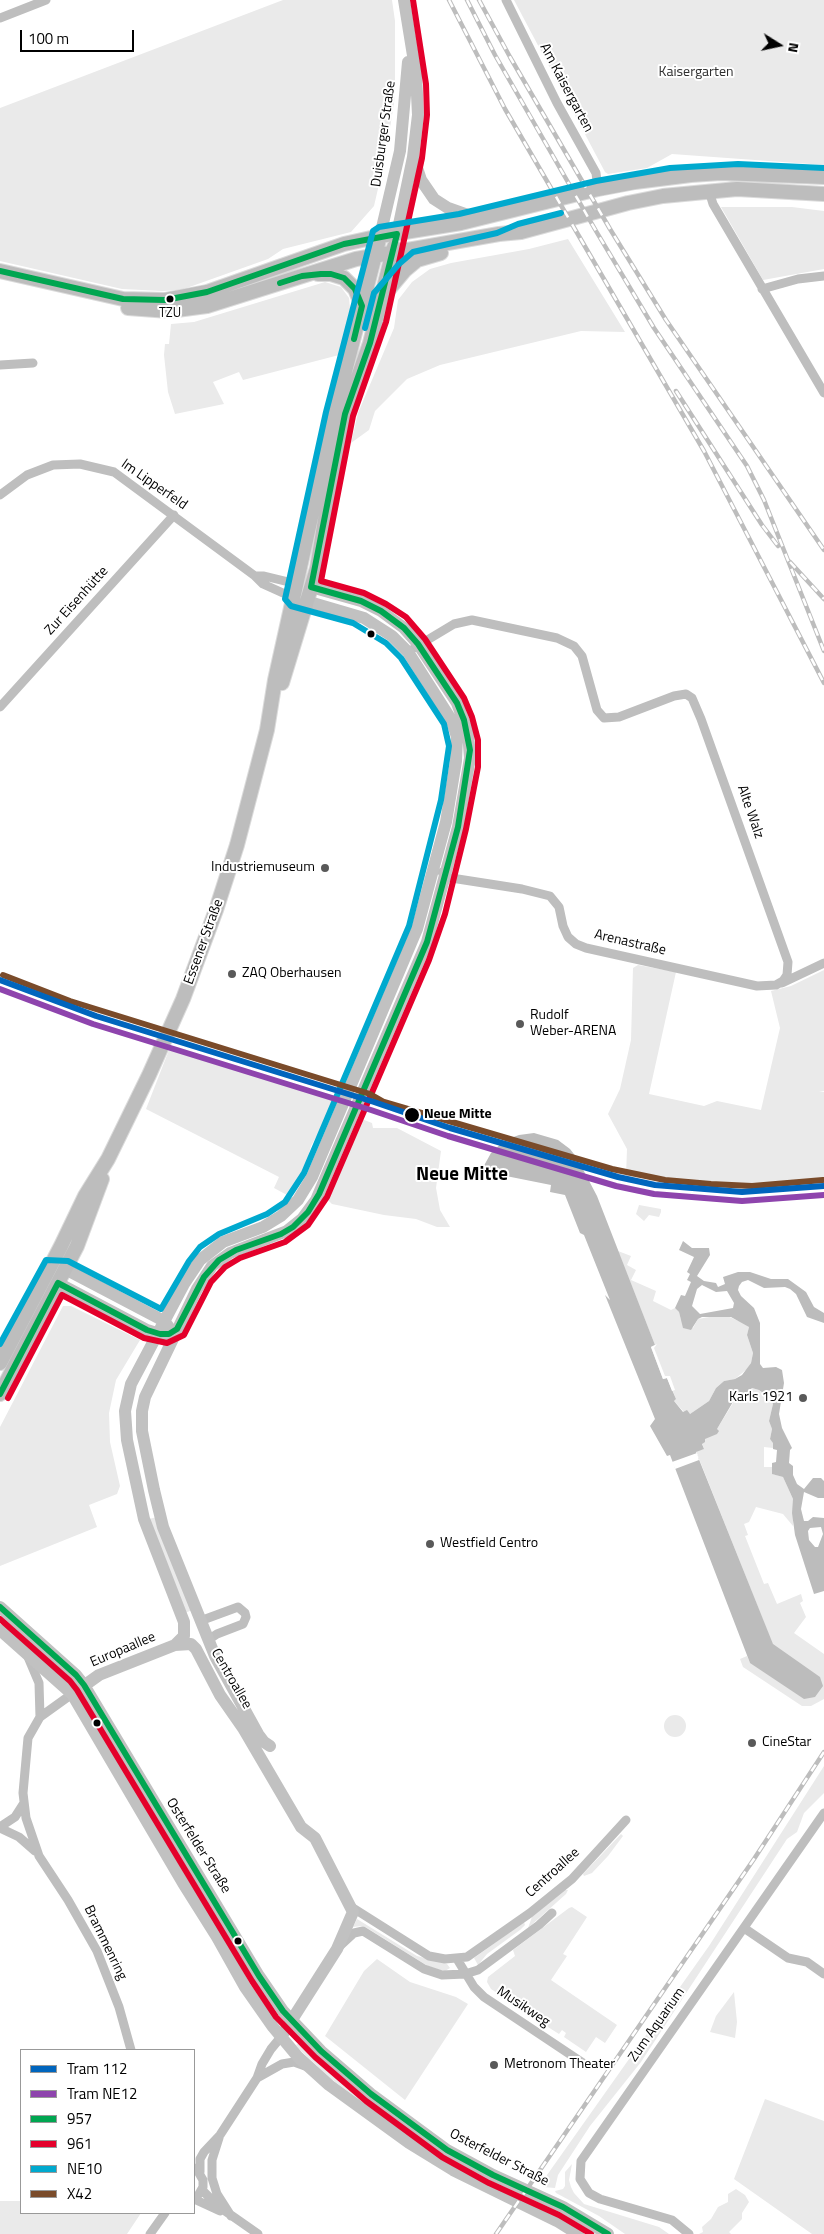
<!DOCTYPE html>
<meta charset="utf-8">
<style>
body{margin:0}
#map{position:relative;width:824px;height:2234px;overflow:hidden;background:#fff;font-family:"Titillium Web",sans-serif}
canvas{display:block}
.legend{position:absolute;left:20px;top:2049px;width:175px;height:165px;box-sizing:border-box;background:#fff;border:1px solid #999;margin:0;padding:6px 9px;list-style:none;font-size:15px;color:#000}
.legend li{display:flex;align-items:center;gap:10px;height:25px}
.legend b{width:25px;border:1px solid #999}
.north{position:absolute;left:754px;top:20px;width:50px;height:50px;-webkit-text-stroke:4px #fff;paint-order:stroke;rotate:100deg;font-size:14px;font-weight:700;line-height:20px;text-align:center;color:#000}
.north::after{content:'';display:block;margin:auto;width:18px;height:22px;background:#000;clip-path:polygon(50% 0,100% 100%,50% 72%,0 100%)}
.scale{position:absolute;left:20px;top:30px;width:114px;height:22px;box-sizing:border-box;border:2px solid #000;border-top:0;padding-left:6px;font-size:15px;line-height:18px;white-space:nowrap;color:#000;-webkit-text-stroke:4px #fff;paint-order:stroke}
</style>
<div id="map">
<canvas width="824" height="2234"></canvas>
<ul class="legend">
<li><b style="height:6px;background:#0065bd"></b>Tram 112</li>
<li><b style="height:6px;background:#8e44ad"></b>Tram NE12</li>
<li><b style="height:6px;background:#00a651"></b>957</li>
<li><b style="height:6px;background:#e4002b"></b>961</li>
<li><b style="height:6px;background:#00a9ce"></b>NE10</li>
<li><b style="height:6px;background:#7a4b2a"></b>X42</li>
</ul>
<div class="north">N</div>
<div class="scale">100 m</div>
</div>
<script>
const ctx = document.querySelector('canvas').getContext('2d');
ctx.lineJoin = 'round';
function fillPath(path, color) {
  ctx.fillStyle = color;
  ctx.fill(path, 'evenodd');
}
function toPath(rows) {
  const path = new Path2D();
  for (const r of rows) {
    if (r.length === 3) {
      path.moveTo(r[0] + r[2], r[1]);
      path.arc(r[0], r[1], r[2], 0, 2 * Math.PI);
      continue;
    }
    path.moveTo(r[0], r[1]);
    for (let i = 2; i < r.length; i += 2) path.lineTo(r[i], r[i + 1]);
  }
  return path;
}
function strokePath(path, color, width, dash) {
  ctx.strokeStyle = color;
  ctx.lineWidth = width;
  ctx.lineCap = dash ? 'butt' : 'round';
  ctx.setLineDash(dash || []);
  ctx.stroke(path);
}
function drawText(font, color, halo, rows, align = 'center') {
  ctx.font = font + ' "Titillium Web",sans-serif';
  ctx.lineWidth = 4;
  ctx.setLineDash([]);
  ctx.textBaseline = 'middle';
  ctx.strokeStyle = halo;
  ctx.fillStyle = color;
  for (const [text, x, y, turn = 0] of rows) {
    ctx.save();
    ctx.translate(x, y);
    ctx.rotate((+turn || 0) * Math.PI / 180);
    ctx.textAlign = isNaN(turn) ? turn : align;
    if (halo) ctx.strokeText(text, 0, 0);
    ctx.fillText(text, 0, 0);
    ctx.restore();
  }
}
fillPath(toPath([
 [283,0,392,0,395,21,395,96,386,154,374,206,351,232,283,249,268,259,181,290,162,291,122,289,0,261,0,108],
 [514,0,824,0,824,165,672,154,647,168,608,174,605,172],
 [721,207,792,207,824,211,824,269,763,280],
 [568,239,625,332,581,331,440,365,407,379,375,411,369,430,351,443,358,413,394,328,398,300,412,282,430,269,451,263,529,249],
 [325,282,341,287,349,298,350,309,339,355,243,380,239,372,213,382,224,404,175,414,168,392,164,355,165,344,169,344,171,324,194,322],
 [638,965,676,972,649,1094,704,1106,717,1101,761,1110,780,1028,771,991,791,986,824,970,824,1091,819,1092,824,1092,824,1184,740,1190,626,1176,627,1149,608,1114,620,1089,631,1040,633,968],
 [169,1050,246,1070,336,1101,311,1146,304,1172,287,1195,274,1188,279,1177,146,1109],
 [359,1118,372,1123,373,1128,397,1128,441,1151,436,1188,440,1210,450,1227,437,1227,416,1219,384,1215,332,1204,326,1198,326,1190,334,1184,355,1133],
 [639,1205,661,1209,661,1212,659,1217,649,1215,644,1221,636,1214],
 [618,1251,631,1256,627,1265,636,1270,631,1280,656,1291,653,1301,671,1310,675,1308,679,1312,681,1320,693,1328,698,1319,715,1316,727,1316,746,1324,749,1327,747,1335,753,1353,751,1363,747,1369,735,1379,724,1381,716,1388,709,1401,690,1414,684,1412,674,1401,676,1399,668,1378,663,1379,651,1347,655,1345],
 [63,1306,71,1306,140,1340,116,1380,109,1413,110,1442,120,1486,117,1494,89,1505,97,1527,0,1566,0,1427],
 [752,1388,759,1390,769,1397,773,1404,769,1421,772,1429,770,1439,773,1442,773,1448,764,1447,764,1467,772,1467,773,1474,783,1477,793,1499,793,1526,783,1514,756,1507,749,1522,744,1524,748,1535,745,1536,764,1584,768,1583,777,1604,801,1594,803,1601,800,1603,806,1617,794,1633,824,1654,824,1699,811,1706,802,1706,743,1667,740,1659,747,1656,750,1663,773,1645,696,1451,704,1449,702,1443,704,1439,717,1429,738,1395,742,1397],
 [157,1517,192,1610,185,1613,149,1519],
 [675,1726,11],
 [824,1766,824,1793,804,1813,797,1832,787,1839,641,2062,590,2126,558,2175,555,2188,543,2187,547,2175,709,1946],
 [621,1834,623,1836,608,1856,592,1873,584,1876,583,1874],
 [564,1890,568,1890,566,1894,528,1928,532,1917],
 [572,1907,587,1917,563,1954,567,1956,551,1980,617,2025,605,2043,596,2037,586,2052,564,2037,566,2033,562,2030,559,2034,529,2015,531,2010,528,2007,525,2011,491,1989,487,1982,488,1977,515,1956,513,1950,569,1908],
 [357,1919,417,1956,447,1964,450,1968,445,1971,431,1968,367,1928,362,1926,353,1927],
 [524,1922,525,1925,520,1930,487,1954,478,1965,474,1958],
 [377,1959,410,1982,456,1997,468,2004,405,2100,325,2036,364,1971],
 [734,1992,737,2022,735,2038,710,2032,716,2016],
 [301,2041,322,2062,375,2106,431,2145,602,2234,589,2234,568,2220,537,2207,428,2151,330,2078,299,2049,296,2045],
 [765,2099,824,2121,824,2234,812,2234,734,2179],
 [572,2164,569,2180,571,2187,574,2193,584,2204,659,2227,669,2234,625,2234,599,2216,556,2193,555,2191,563,2189,565,2186,565,2172],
 [736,2189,745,2195,749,2202,742,2213,742,2219,729,2232,731,2234,699,2234,703,2232,702,2227,711,2219,718,2207,728,2202,728,2194],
 [0,2201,21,2201,21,2213,141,2213,127,2234,0,2234]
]), '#eaeaea');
fillPath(toPath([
 [534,1133,558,1140,570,1149,577,1158,597,1196,655,1345,651,1347,663,1379,667,1378,676,1399,674,1401,683,1412,687,1410,690,1414,709,1401,716,1388,724,1381,735,1379,742,1375,751,1363,753,1353,747,1335,749,1327,731,1317,702,1317,698,1319,691,1330,683,1328,679,1312,675,1308,681,1295,685,1296,691,1282,687,1280,690,1274,687,1272,694,1257,679,1250,683,1241,692,1248,709,1248,710,1255,697,1276,704,1281,716,1283,718,1287,725,1284,723,1277,738,1272,750,1272,771,1279,788,1279,806,1292,814,1307,824,1313,824,1323,807,1317,796,1294,790,1289,785,1287,764,1288,748,1280,742,1282,739,1286,738,1290,741,1296,754,1308,760,1323,760,1364,763,1368,776,1367,782,1370,784,1383,779,1414,782,1428,792,1448,790,1450,789,1463,793,1466,793,1475,797,1484,804,1489,813,1478,821,1478,824,1481,824,1498,818,1498,804,1492,801,1509,804,1521,808,1521,813,1517,824,1518,824,1591,814,1594,795,1535,792,1513,793,1499,783,1477,772,1474,772,1463,776,1462,777,1450,773,1449,773,1443,770,1439,772,1429,769,1421,773,1404,769,1397,759,1390,752,1388,742,1397,737,1395,717,1429,719,1431,717,1434,705,1439,705,1442,702,1444,704,1449,696,1452,773,1644,820,1677,823,1686,815,1697,804,1699,750,1663,670,1455,667,1456,650,1426,655,1419,605,1295,610,1300,584,1235,580,1233,565,1195,550,1192,551,1185,481,1171,491,1153,505,1140,519,1135],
 [702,1285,716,1292,727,1291,734,1303,733,1308,700,1314,692,1306,697,1289],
 [821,1527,823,1534,818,1547,815,1547,809,1540,808,1531,810,1528]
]), '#bcbcbc');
fillPath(toPath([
 [657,1344,654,1348,665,1376,670,1376,675,1390,672,1391,667,1378,663,1379,651,1347],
 [697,1453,699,1460,675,1469,672,1462]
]), '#fff');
const primary = toPath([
 [0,271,123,299,165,300,207,292,344,244,380,236,461,223,598,189,635,182,691,175,721,173,824,177],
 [318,274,331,274,344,278,355,289,362,306],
 [384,295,405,270,417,260,441,253],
 [128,308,169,311,207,306,356,259,499,234,521,232,628,203,663,196,737,189,824,194],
 [282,683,317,568,334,466,345,414,370,343,394,247],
 [0,1363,61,1246,85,1196,108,1159,149,1075,183,999,216,910,237,845,267,730,275,680,334,414,380,236],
 [0,1394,77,1246,102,1179]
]);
strokePath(primary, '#dbdbdb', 16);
strokePath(toPath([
 [506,0,557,103,596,173,598,189],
 [0,18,46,0],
 [709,191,713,204,824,393],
 [762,289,798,279,824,276],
 [0,365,33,363],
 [0,495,27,475,53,465,80,464,114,472,255,576,263,584,294,598],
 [255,576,264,576,297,584],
 [414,648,454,624,472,620,557,638,574,646,582,656,597,710,604,718,619,717,674,696,686,694,692,698,701,719,788,962,787,975,783,981,776,985,757,986,586,948,576,944,568,937,563,926,559,907,550,896,522,889,445,877,442,872],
 [0,707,174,515],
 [782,983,824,963],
 [200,1621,238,1607,245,1613,246,1617,243,1624,217,1634,208,1640],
 [28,1657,39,1683,40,1717],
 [72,1694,40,1717,28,1738,23,1793,26,1818,39,1856,68,1900,97,1951,119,2007,131,2050],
 [0,1827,15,1817,24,1803],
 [0,1828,19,1837,35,1851],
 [353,1908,429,1956,445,1959,467,1957,530,1913,572,1879,626,1820],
 [744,1928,788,1958,807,1962,824,1974],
 [341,1945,354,1933,363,1931,424,1969,442,1975,465,1974,478,1970,539,1925,552,1913],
 [457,1959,474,1987,484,1997,586,2065],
 [257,2078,282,2064,294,2062,305,2066],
 [219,2138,212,2160,212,2178,217,2194,231,2216],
 [196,2168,203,2180,203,2187,199,2194],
 [200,2172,200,2159,204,2152,220,2135,257,2078,262,2064,271,2049,281,2037],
 [202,2190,218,2206,258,2234],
 [194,2199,220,2211],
 [150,2234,165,2213],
 [689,2234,672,2220,600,2199,589,2193,580,2179,581,2161,824,1813]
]), '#bebebe', 9);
strokePath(toPath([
 [414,159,421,180,434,199,448,208,479,219],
 [397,234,413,157,418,115,416,74,404,0],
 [380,236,400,151,408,62],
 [65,1269,164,1321,168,1326],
 [58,1283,147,1330,163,1335],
 [0,1607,76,1675,84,1685,259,1976,283,2011,321,2051,371,2094,447,2150,493,2175,563,2207,608,2234],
 [0,1630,72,1694,183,1883,217,1937,245,1987,273,2027,298,2057,329,2085,409,2143,453,2170,557,2221,578,2234],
 [175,1645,184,1636,184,1622,144,1519,127,1440,125,1411,131,1384,184,1284,200,1260,223,1242,263,1227,281,1216,298,1200,312,1177,417,929,446,822,456,761,457,737,452,721,408,652,392,636,364,618,306,601],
 [78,1690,99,1675,175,1645,191,1644,196,1649,220,1695,243,1728,301,1827,315,1838,353,1912,337,1949,281,2037],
 [270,1746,264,1742,258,1734,215,1656,163,1527,154,1490,142,1431,142,1411,145,1397,197,1289,212,1266,230,1253,287,1231,302,1219,316,1200,427,942,458,827,470,758,468,732,457,703,418,644,404,628,381,611,361,601,311,587]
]), '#c1c1c1', 12);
strokePath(primary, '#bdbdbd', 14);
const rail = toPath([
 [449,0,505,109,704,451,824,683],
 [467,0,495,55,596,231,654,328,747,466,764,500,824,651],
 [479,0,510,57,610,229,666,320,824,550],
 [676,391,762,525,778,546],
 [790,562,824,599],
 [496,2234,754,1859,824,1752]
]);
strokePath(rail, '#bdbdbd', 4.5);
strokePath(rail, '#fff', 2.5, [8]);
strokePath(toPath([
 [0,271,123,299,165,300,207,292,344,244,397,234,370,343,345,414,311,587,361,601,381,611,404,628,418,644,457,703,464,720,470,750,458,827,427,942,319,1194,308,1212,293,1227,281,1234,236,1250,219,1260,204,1277,177,1329,169,1334,160,1334,147,1330,58,1283,0,1394],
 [280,283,302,276,321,274,331,274,344,278,355,289,362,306,354,339],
 [0,1607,76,1675,84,1685,259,1976,283,2011,321,2051,371,2094,447,2150,493,2175,563,2207,608,2234]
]), '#00a651', 6);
strokePath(toPath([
 [8,1398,62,1295,144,1338,167,1343,184,1335,211,1282,225,1267,240,1258,285,1242,308,1225,327,1197,429,960,445,914,466,829,478,767,478,740,472,717,464,698,425,639,406,617,386,604,364,593,321,581,353,416,386,322,422,158,427,115,426,84,413,0],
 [0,1619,70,1681,77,1690,252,1981,276,2017,315,2057,366,2101,442,2157,489,2183,559,2215,591,2234]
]), '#e4002b', 6);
strokePath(toPath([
 [365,328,374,293,399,264,413,252,497,233,518,224,561,213],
 [0,1344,46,1260,68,1261,161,1309,189,1261,200,1247,219,1234,267,1214,285,1202,304,1173,409,926,441,800,449,746,444,724,401,658,386,643,353,623,291,606,285,599,326,412,373,231,379,227,459,214,596,181,670,168,738,164,824,168]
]), '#00a9ce', 6);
strokePath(toPath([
 [3,975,70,1001,370,1094,384,1102,612,1169,665,1180,711,1184,752,1186,823,1180]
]), '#7a4b2a', 6);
strokePath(toPath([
 [0,980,96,1016,374,1102,450,1128,618,1177,655,1185,742,1192,824,1186]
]), '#0065bd', 6);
strokePath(toPath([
 [0,989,93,1024,371,1110,448,1136,616,1186,654,1194,742,1201,824,1195]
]), '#8e44ad', 6);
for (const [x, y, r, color] of [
 [170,299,4.5,"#000"],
 [371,634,4.5,"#000"],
 [325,868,5,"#595959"],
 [232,974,5,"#595959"],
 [520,1024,5,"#595959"],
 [412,1115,8,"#000"],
 [803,1398,5,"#595959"],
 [430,1544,5,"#595959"],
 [97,1723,4.5,"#000"],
 [752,1743,5,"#595959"],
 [238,1941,4.5,"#000"],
 [494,2065,5,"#595959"]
]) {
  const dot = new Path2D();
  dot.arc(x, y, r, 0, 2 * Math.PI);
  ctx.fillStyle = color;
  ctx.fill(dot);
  strokePath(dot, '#fff', 2);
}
drawText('13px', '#000', '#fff', [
 ["TZU",170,314]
]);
drawText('14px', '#2f2f2f', '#fff', [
 ["Kaisergarten",696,73]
]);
drawText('14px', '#000', '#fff', [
 ["Am Kaisergarten",566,88,62],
 ["Duisburger Straße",384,134,-82],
 ["Im Lipperfeld",154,485,35],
 ["Zur Eisenhütte",77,601,-48],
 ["Alte Walz",750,812,71],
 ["Essener Straße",204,942,-70],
 ["Arenastraße",630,943,13],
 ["Europaallee",123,1650,-23],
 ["Centroallee",231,1679,60],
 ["Osterfelder Straße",198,1846,58],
 ["Centroallee",553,1873,-42],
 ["Brammenring",105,1943,64],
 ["Musikweg",523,2007,34],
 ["Zum Aquarium",657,2025,-55],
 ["Osterfelder Straße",499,2158,27]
]);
drawText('14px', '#000', '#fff', [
 ["Industriemuseum",315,868,"right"],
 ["ZAQ Oberhausen",242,974],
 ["Rudolf",530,1016],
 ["Weber-ARENA",530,1032],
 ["Karls 1921",793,1398,"right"],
 ["Westfield Centro",440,1544],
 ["CineStar",762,1743],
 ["Metronom Theater",504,2065]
], 'left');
drawText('bold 14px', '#000', '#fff', [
 ["Neue Mitte",424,1115]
], 'left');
drawText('bold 19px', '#000', '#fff', [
 ["Neue Mitte",462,1175]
]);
</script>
